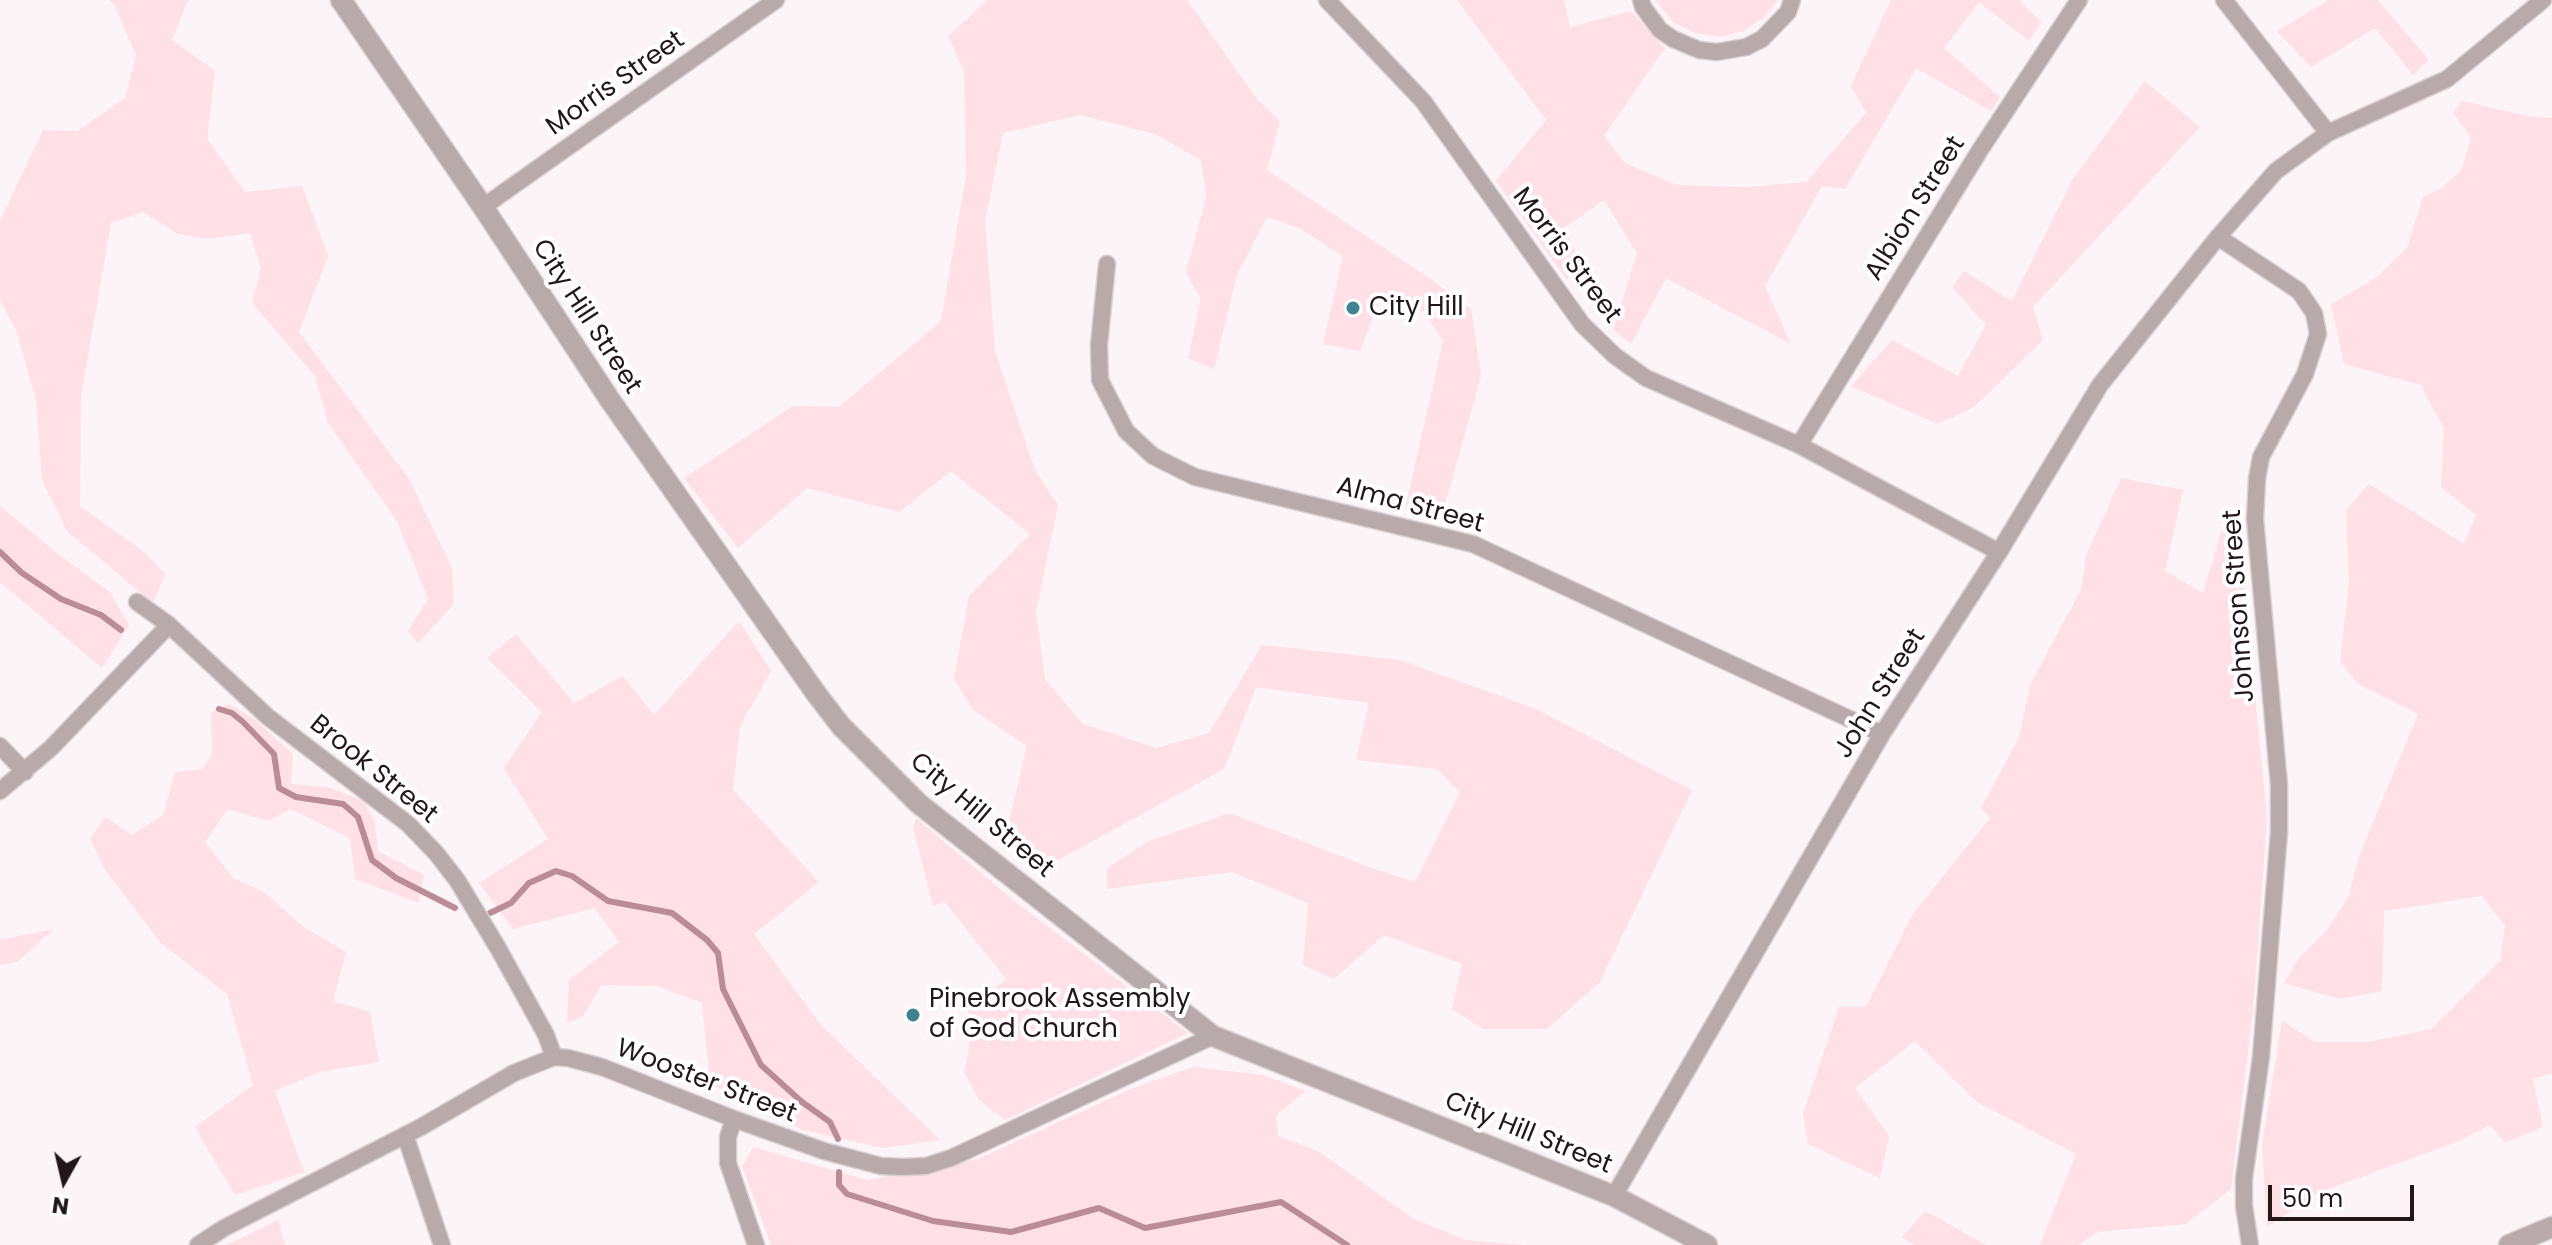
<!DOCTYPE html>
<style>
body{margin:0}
#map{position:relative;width:2552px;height:1245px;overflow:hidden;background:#fcf4f6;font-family:Poppins,sans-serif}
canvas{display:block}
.north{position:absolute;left:24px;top:1141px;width:80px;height:80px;-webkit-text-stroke:6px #fff;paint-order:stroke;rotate:188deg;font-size:22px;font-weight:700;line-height:32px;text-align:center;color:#221619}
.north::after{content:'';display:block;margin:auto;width:28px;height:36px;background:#221619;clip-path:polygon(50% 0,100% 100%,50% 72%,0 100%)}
.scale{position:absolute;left:2268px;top:1185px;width:146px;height:36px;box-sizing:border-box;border:4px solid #221619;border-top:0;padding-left:10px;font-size:24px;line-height:28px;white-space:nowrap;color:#221619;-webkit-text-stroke:6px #fff;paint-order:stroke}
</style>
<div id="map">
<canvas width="2552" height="1245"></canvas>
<div class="north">N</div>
<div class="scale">50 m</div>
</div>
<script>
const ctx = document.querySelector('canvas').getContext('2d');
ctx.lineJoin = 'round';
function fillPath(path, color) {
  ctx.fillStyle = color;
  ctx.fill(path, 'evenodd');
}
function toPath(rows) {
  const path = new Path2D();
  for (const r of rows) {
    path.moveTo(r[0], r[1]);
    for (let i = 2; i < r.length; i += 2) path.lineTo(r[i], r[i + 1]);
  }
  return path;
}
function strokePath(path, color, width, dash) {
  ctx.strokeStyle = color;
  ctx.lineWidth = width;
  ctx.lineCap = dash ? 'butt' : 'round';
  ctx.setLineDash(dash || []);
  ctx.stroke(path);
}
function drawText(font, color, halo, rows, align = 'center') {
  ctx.font = font + ' Poppins,sans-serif';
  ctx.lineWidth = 8;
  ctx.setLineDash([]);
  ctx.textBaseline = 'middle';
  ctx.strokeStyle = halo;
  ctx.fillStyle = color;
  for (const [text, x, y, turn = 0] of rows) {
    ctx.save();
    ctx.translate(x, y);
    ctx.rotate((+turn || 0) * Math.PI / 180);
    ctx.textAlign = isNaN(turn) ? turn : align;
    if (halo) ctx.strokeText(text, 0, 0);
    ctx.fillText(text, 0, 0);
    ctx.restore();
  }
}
fillPath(toPath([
 [109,0,188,0,172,40,215,71,207,139,245,192,302,186,328,256,299,332,409,479,452,568,454,604,418,643,408,631,428,599,397,521,328,423,315,376,252,303,261,269,250,233,208,239,178,234,143,212,111,223,81,396,80,506,144,552,165,574,153,603,67,531,42,480,36,400,16,330,0,300,0,221,43,130,78,131,125,98,136,55,114,4],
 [988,0,1187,0,1257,99,1280,121,1267,170,1425,275,1471,309,1481,376,1442,515,1405,509,1443,341,1423,311,1380,300,1360,351,1323,344,1343,256,1301,229,1267,217,1237,275,1214,369,1188,358,1201,299,1186,272,1206,198,1201,160,1155,134,1080,115,1003,133,985,221,995,351,1035,470,1058,505,1036,612,1045,679,1083,724,1157,748,1209,733,1262,645,1400,660,1536,709,1692,790,1600,982,1547,1029,1483,1029,1452,1009,1462,964,1384,935,1334,979,1303,965,1308,903,1232,872,1107,889,1107,868,1149,841,1230,813,1374,869,1415,882,1460,792,1437,769,1356,760,1369,703,1256,687,1224,769,1053,863,1005,838,1027,746,973,710,954,679,969,596,1030,534,951,471,899,512,807,488,738,548,684,478,793,406,839,407,941,321,966,176,964,72,948,36],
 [1457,0,1564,0,1570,27,1631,11,1665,48,1604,136,1625,163,1677,185,1749,187,1806,182,1866,113,1851,86,1891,0,2019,0,2041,22,2029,41,1979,2,1944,48,2000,97,1991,111,1916,68,1845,189,1822,186,1765,286,1791,344,1666,278,1631,344,1613,330,1637,253,1604,200,1564,228,1578,256,1567,280,1496,181,1546,120],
 [1655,0,1778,0,1763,18,1743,31,1719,37,1695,33,1673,22],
 [2329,0,2378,0,2429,60,2413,75,2375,28,2311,67,2277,31],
 [2145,81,2200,127,2033,307,2043,340,1974,407,1938,424,1851,386,1892,340,1958,376,1986,325,1952,287,1964,271,2012,301,2073,179],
 [2462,101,2527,116,2552,118,2552,1073,2533,1079,2543,1127,2505,1143,2490,1125,2459,1141,2317,1193,2267,1227,2262,1145,2282,1021,2315,1042,2369,1042,2431,1029,2500,961,2505,926,2482,896,2384,911,2382,991,2340,999,2284,983,2298,959,2327,930,2349,896,2358,859,2418,714,2358,684,2340,661,2349,583,2346,510,2369,484,2464,544,2476,515,2441,487,2444,429,2421,385,2344,364,2331,304,2377,277,2407,248,2423,197,2441,189,2462,169,2471,137,2453,113],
 [2121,478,2183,490,2165,571,2203,593,2223,526,2239,537,2267,817,2253,1012,2231,1189,2186,1224,2098,1232,2078,1245,2040,1245,2076,1154,1977,1102,1915,1041,1855,1088,1889,1136,1880,1178,1808,1144,1803,1114,1839,1007,1866,1007,1912,915,1990,818,1981,808,2018,740,2031,683,2081,590,2086,556],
 [0,506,58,554,110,592,129,625,102,668,0,582],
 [739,621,771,671,740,726,733,790,819,882,754,934,820,1024,940,1140,883,1148,803,1130,710,1084,702,1003,657,986,601,985,583,1017,567,1023,569,980,619,942,595,908,513,929,479,883,548,839,504,768,542,712,487,658,516,634,574,703,623,676,654,715],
 [229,704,253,718,293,754,291,784,328,787,364,801,375,823,378,851,424,875,419,903,355,879,350,838,291,809,268,821,228,809,205,842,233,878,265,893,305,928,346,952,333,1001,370,1012,379,1062,319,1072,275,1091,304,1172,235,1195,195,1127,253,1085,227,994,161,943,106,871,90,839,105,817,132,835,163,815,175,772,202,769,212,755,211,713],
 [916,818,1017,903,1188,1033,1005,1120,979,1100,964,1072,969,1050,971,1023,968,1010,1006,979,944,901,933,906,913,827],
 [54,929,17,962,0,965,0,940],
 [1193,1067,1263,1075,1306,1091,1276,1115,1278,1136,1318,1151,1414,1219,1466,1240,1523,1245,771,1245,742,1166,753,1147,867,1180,978,1159,1131,1089],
 [1925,1211,1986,1245,2009,1245,1914,1245,1902,1237],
 [278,1220,285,1245,227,1245]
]), '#ffe0e6');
strokePath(toPath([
 [0,552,22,573,61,599,101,615,121,630],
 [219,709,232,713,243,722,274,754,279,788,296,797,343,804,358,817,372,860,396,878,455,908],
 [490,913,511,903,529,883,556,871,572,876,608,901,672,913,707,940,718,953,723,989,761,1065,802,1102,830,1122,838,1139],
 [839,1172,839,1185,847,1194,933,1221,1011,1232,1099,1208,1145,1228,1281,1202,1347,1245]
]), '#ba8d96', 6);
const minor = toPath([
 [1327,0,1423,101,1582,324,1615,356,1646,378,1799,445,1999,552],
 [1641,0,1643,7,1660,30,1673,39,1699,50,1717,52,1746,47,1762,39,1788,12,1792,0],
 [2224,0,2328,133],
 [483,207,776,0],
 [2218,237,2299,291,2314,313,2318,334,2305,374,2261,457,2257,479,2255,519,2279,785,2279,832,2261,1057,2244,1178,2244,1206,2250,1245],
 [1107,264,1099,345,1100,380,1126,431,1153,456,1195,477,1473,544,1882,734],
 [1799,445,1980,150,2079,0],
 [137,602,169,625,268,717,408,824,436,853,457,880,498,948,546,1035,554,1057],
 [0,746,25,772],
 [0,791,51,748,169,625],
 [734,1119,728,1137,728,1163,756,1245],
 [405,1135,442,1245],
 [1614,1196,1882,734,1999,552,2100,385,2218,237,2276,171,2328,133,2447,79,2543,0],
 [198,1245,224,1228,421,1127,514,1073,554,1057,568,1058,602,1067,734,1119,824,1151,881,1166,903,1167,926,1166,951,1158,1213,1036]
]);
const tertiary = toPath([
 [341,0,483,207,610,400,815,692,841,726,918,803,1213,1036,1614,1196,1707,1245],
 [2509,1245,2552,1227]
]);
strokePath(minor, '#d9d0d3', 19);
strokePath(tertiary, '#d9d0d3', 23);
strokePath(minor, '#b8a9ab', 16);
strokePath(tertiary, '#b8a9ab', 20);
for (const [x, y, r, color] of [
 [1353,308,8,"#3f8292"],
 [913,1015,8,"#3f8292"]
]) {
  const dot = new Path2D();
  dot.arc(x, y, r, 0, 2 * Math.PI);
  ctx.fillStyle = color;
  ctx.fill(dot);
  strokePath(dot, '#fff', 3);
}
drawText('26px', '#221619', '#fff', [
 ["Morris Street",616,84,-35],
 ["Albion Street",1916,209,-58],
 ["Morris Street",1566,256,53],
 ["City Hill Street",586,317,57],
 ["Alma Street",1410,506,15],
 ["Johnson Street",2240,606,-94],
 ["John Street",1881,694,-58],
 ["Brook Street",373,770,39],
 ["City Hill Street",981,816,40],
 ["Wooster Street",706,1082,21],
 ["City Hill Street",1528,1134,22]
]);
drawText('26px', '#221619', '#fff', [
 ["City Hill",1369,308],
 ["Pinebrook Assembly",929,1000],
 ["of God Church",929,1030]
], 'left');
</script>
